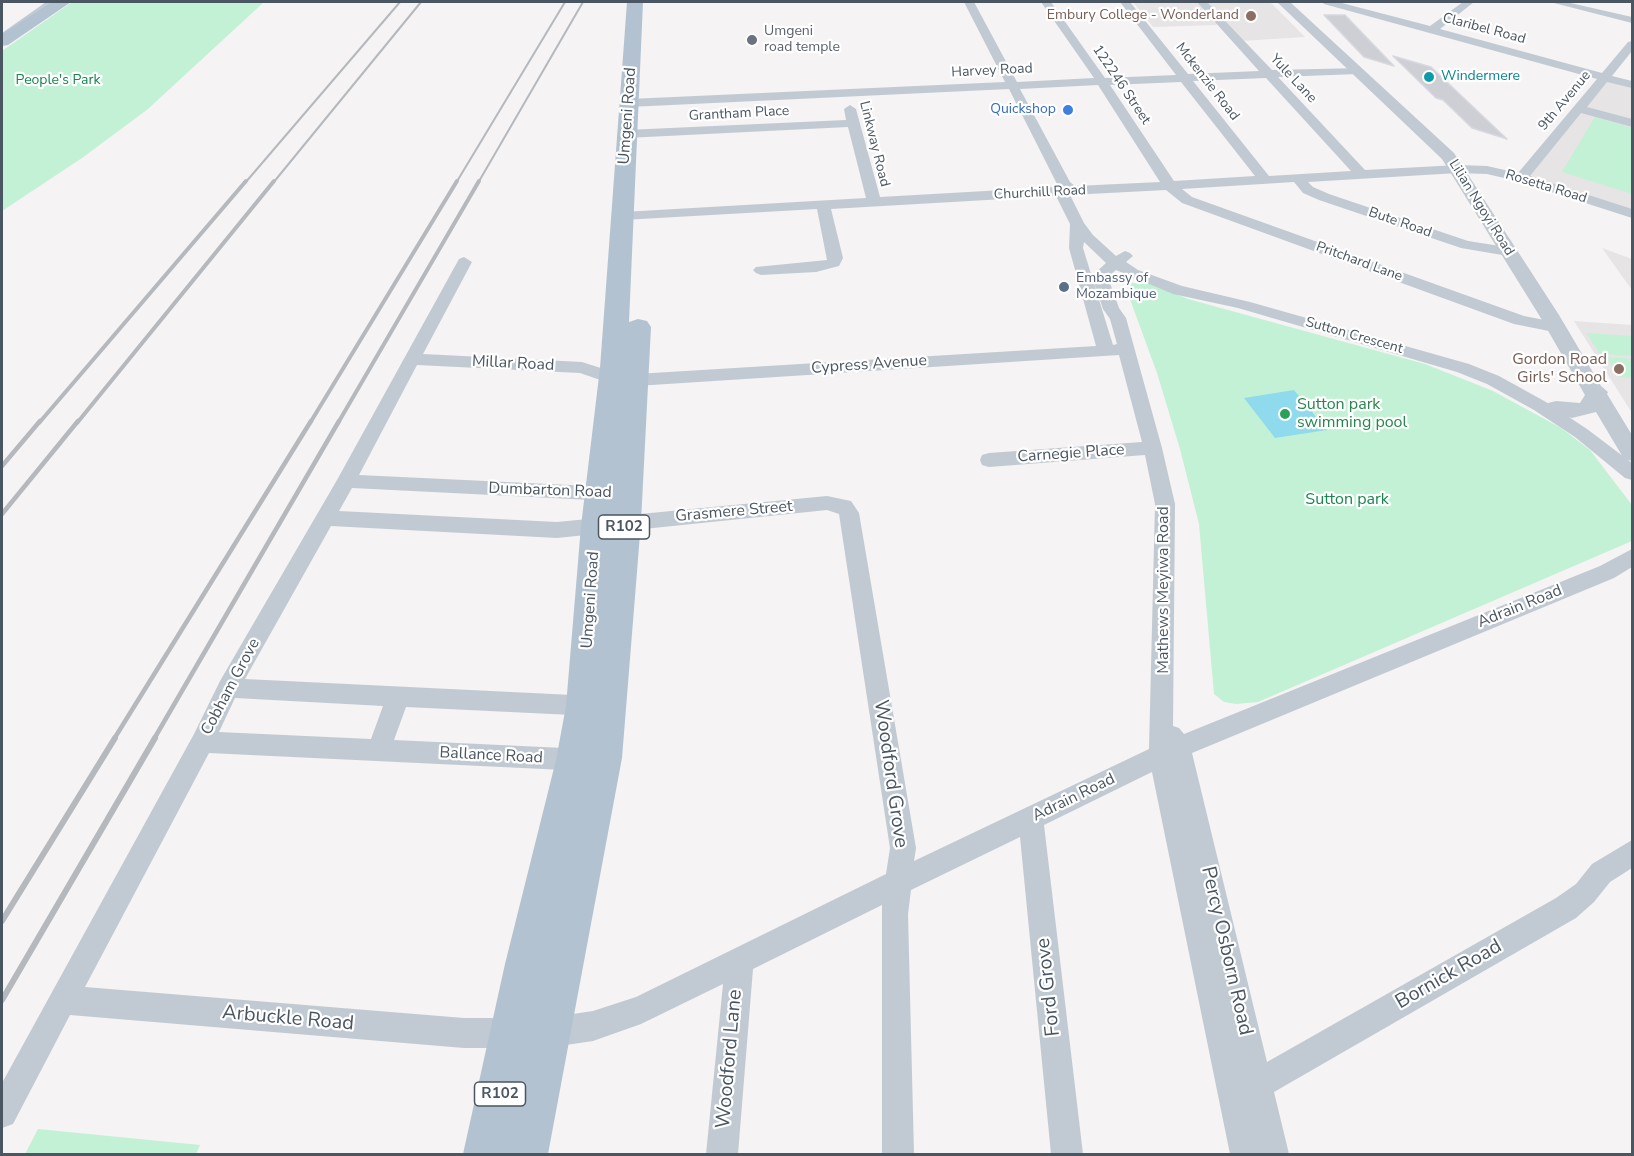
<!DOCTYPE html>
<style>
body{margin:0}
#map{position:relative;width:1634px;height:1156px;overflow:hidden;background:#f5f3f3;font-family:"Nunito Sans",sans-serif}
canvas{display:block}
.frame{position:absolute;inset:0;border:3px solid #4a5661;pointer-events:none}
</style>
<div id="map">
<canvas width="1634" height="1156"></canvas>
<div class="frame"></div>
</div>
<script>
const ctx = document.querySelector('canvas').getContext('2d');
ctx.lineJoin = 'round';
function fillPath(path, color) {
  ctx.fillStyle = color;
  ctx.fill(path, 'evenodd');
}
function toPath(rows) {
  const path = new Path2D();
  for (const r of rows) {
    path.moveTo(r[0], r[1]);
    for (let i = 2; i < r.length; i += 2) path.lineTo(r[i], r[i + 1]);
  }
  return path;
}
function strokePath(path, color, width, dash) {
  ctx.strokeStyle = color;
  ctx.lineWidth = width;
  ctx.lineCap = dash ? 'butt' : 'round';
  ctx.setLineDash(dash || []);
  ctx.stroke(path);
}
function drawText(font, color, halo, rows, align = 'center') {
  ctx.font = font + ' "Nunito Sans",sans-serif';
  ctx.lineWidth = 4.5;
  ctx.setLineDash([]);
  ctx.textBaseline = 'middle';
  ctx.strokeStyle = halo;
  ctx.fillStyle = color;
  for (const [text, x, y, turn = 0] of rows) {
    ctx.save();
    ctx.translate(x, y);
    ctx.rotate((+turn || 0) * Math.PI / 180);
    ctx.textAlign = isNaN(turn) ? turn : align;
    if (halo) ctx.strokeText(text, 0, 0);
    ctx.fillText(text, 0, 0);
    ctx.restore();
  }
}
fillPath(toPath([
 [1133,2,1197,2,1217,25,1153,27],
 [1205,2,1270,2,1305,37,1241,41],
 [1604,77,1632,85,1632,214,1521,178],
 [1602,248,1632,259,1632,290],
 [1574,321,1632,325,1632,413]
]), '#e6e4e5');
fillPath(toPath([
 [72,2,264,2,148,109,82,158,2,211,2,51],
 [1595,117,1632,128,1632,194,1562,172],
 [1130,283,1152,284,1188,299,1425,364,1493,391,1561,428,1590,450,1632,505,1632,541,1258,702,1236,704,1224,702,1214,694,1199,524,1180,449,1157,373,1127,291],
 [1586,333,1632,336,1632,356,1600,354],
 [1606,357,1632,359,1632,378,1620,377],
 [38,1129,200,1145,196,1154,25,1154]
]), '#c3f1d5');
fillPath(toPath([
 [1294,390,1327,430,1275,438,1244,398]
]), '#90daee');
const building = toPath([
 [1324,15,1345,15,1394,66,1364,57,1324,15],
 [1393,56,1431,67,1507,139,1472,128,1443,100,1436,98,1393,56]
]);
fillPath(building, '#cdcfd5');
strokePath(building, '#d7d9de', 1.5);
fillPath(toPath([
 [964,2,974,2,1017,82,1094,78,1041,2,1051,2,1105,78,1176,75,1120,2,1130,2,1188,74,1259,71,1197,2,1207,2,1272,70,1362,68,1362,72,1358,74,1278,77,1365,170,1458,165,1487,166,1518,173,1597,79,1324,4,1323,2,1338,2,1430,26,1463,2,1474,2,1440,29,1602,73,1628,42,1632,41,1632,51,1612,76,1632,81,1632,88,1607,82,1587,107,1632,119,1632,127,1581,113,1530,176,1632,209,1632,218,1517,181,1487,174,1458,173,1308,182,1313,187,1329,194,1468,241,1513,248,1516,251,1508,256,1461,248,1319,200,1303,193,1294,182,1182,189,1192,197,1524,316,1560,323,1562,327,1560,331,1554,332,1514,324,1182,203,1166,190,1070,195,1084,223,1093,235,1116,256,1125,251,1130,253,1133,256,1126,262,1138,270,1182,286,1250,302,1469,364,1499,376,1546,402,1587,429,1632,463,1632,480,1625,478,1575,437,1534,410,1487,384,1457,372,1238,308,1173,294,1116,270,1110,275,1110,283,1119,308,1126,318,1162,448,1175,504,1173,726,1179,728,1184,734,1600,566,1632,549,1632,567,1614,578,1192,753,1267,1062,1556,898,1576,884,1592,864,1632,840,1632,868,1610,882,1594,902,1576,918,1274,1092,1289,1154,1230,1154,1152,772,1044,825,1083,1154,1051,1154,1020,837,911,890,908,914,914,1154,882,1154,882,905,753,969,738,1154,706,1154,723,984,641,1024,593,1041,546,1048,464,1048,70,1015,13,1124,2,1128,2,1083,194,734,220,681,337,480,459,259,464,257,472,262,423,354,582,362,613,372,636,374,1096,346,1069,248,1070,224,1056,196,831,209,843,258,839,266,816,272,761,275,756,273,753,270,756,267,827,260,817,209,623,220,616,216,623,212,866,198,848,127,626,138,620,134,626,130,846,120,844,109,850,105,856,109,880,197,1056,187,1057,184,1009,89,629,107,623,103,629,99,1005,82,964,2],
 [1266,78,1351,171,1269,176,1193,81,1266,78],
 [1181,82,1255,176,1174,181,1110,85,1181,82],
 [1098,85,1160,182,1075,186,1070,182,1020,89,1098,85],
 [1084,242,1106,263,1094,274,1094,283,1103,309,1110,319,1117,344,1113,345,1083,248,1084,242],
 [1119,355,1142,442,989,453,982,455,980,460,982,465,989,467,1145,455,1155,504,1149,749,914,861,916,848,859,513,851,501,827,496,557,522,339,511,352,488,612,501,619,499,622,494,619,489,612,487,359,475,417,365,580,373,612,384,636,386,1119,355],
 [827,510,839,514,890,848,886,874,636,997,593,1011,546,1018,464,1018,85,987,209,753,585,771,594,768,597,760,594,752,585,749,394,740,406,707,593,716,601,713,605,706,601,699,593,696,245,679,331,526,557,538,827,510],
 [235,698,383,706,371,739,219,732,235,698],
 [1550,2,1566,2,1632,17,1632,23,1550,2]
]), '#c1cad2');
fillPath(toPath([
 [1277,2,1290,2,1454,153,1559,315,1601,386,1608,392,1607,394,1632,435,1632,461,1624,459,1596,412,1572,418,1548,413,1545,408,1548,403,1556,401,1580,403,1585,395,1539,315,1442,159,1277,2]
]), '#c1cad2');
fillPath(toPath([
 [46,2,62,2,8,43,2,45,2,33,46,2]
]), '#c1cbd6');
fillPath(toPath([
 [52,2,71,2,8,45,2,46,2,34,52,2],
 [627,2,643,2,629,322,638,319,647,321,651,327,641,522,622,758,548,1154,463,1154,505,964,556,760,566,706,581,526,600,368,627,2]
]), '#b3c2d1');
strokePath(toPath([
 [245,183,400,2],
 [273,183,421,2],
 [456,183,565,2],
 [478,183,583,2]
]), '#b5b8bd', 2);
strokePath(toPath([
 [39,423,246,181],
 [77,423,274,181],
 [310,423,457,181],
 [338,423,479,181]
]), '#b5b8bd', 4);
strokePath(toPath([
 [2,466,40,421],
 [2,514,78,421],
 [114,739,311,421],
 [154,739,339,421]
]), '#b5b8bd', 4.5);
strokePath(toPath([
 [2,921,115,738],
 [2,1000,155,738]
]), '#b5b8bd', 6);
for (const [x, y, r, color] of [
 [1251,16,6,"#8d6e63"],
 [752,40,6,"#6b7280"],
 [1429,77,6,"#0f9aa8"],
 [1068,110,6,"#3f7fe0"],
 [1064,287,6,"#5c6f8a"],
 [1619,369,6,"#8d6e63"],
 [1285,414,6,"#2e9e5b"]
]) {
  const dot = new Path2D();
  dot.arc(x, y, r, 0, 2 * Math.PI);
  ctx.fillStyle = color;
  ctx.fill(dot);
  strokePath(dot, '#fff', 2);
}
drawText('14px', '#785e54', '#fff', [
 ["Embury College - Wonderland",1239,16]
], 'right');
drawText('14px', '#4a5661', '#fff', [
 ["Claribel Road",1484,29,15],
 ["Harvey Road",992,71,-3],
 ["Yule Lane",1293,79,47],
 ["Mckenzie Road",1207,82,52],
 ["122246 Street",1121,85,56],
 ["9th Avenue",1565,101,-50],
 ["Grantham Place",739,114,-3],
 ["Linkway Road",874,144,76],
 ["Rosetta Road",1546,187,17],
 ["Churchill Road",1040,193,-3],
 ["Lilian Ngoyi Road",1481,208,58],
 ["Bute Road",1400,223,19],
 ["Pritchard Lane",1359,262,20],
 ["Sutton Crescent",1354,336,16]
]);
drawText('14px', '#5b616d', '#fff', [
 ["Umgeni",764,32],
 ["road temple",764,48]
], 'left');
drawText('14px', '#0d838f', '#fff', [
 ["Windermere",1441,77]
], 'left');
drawText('14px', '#17864f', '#fff', [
 ["People's Park",58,81]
]);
drawText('14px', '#366cbe', '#fff', [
 ["Quickshop",1056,110]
], 'right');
drawText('14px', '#4e5e75', '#fff', [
 ["Embassy of",1076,279],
 ["Mozambique",1076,295]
], 'left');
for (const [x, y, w] of [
 [624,527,51],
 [500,1094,51]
]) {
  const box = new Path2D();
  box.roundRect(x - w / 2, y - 12, w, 24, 4.5);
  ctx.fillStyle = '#fff';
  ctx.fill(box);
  strokePath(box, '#4a5661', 1.5);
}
drawText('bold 15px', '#4a5661', null, [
 ["R102",624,527],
 ["R102",500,1094]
]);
drawText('16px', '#4a5661', '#fff', [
 ["Umgeni Road",628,116,-86],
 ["Millar Road",513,364,3],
 ["Cypress Avenue",869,365,-4],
 ["Carnegie Place",1071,454,-4],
 ["Dumbarton Road",550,491,2],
 ["Grasmere Street",734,512,-5],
 ["Mathews Meyiwa Road",1164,590,-90],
 ["Umgeni Road",591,600,-86],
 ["Adrain Road",1520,607,-22],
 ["Cobham Grove",231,687,-62],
 ["Ballance Road",491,756,3],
 ["Adrain Road",1074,798,-26]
]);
drawText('16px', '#785e54', '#fff', [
 ["Gordon Road",1607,360],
 ["Girls' School",1607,378]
], 'right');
drawText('16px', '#27864d', '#fff', [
 ["Sutton park",1297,405],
 ["swimming pool",1297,423]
], 'left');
drawText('16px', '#17864f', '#fff', [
 ["Sutton park",1347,500]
]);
drawText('20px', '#4a5661', '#fff', [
 ["Woodford Grove",890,774,82],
 ["Percy Osborn Road",1226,951,77],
 ["Bornick Road",1449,975,-30],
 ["Ford Grove",1049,987,-96],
 ["Arbuckle Road",288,1019,5],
 ["Woodford Lane",730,1059,-85]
]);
</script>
